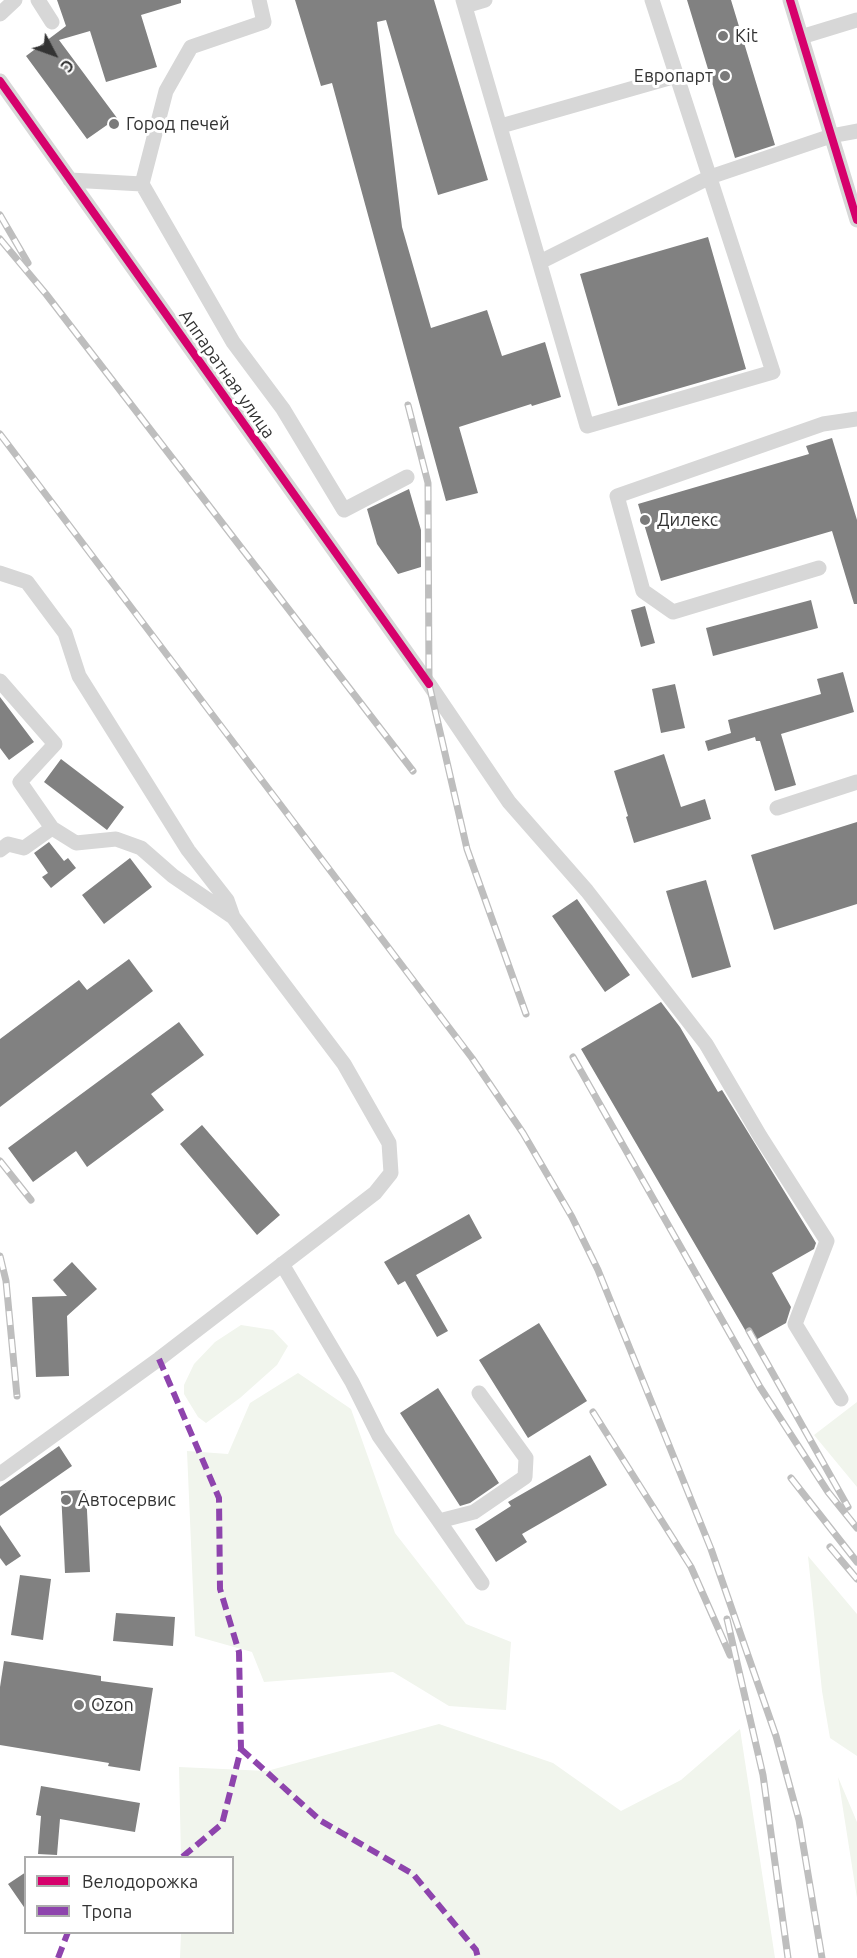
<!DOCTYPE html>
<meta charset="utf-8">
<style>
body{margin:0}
#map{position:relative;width:857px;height:1958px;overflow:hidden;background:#fff;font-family:Ubuntu,sans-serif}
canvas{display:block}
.legend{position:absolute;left:24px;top:1856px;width:210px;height:78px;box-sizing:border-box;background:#fff;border:2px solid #adadad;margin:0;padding:8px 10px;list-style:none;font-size:18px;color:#333}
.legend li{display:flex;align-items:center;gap:12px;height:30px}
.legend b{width:30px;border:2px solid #adadad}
.north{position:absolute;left:24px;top:24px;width:60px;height:60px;-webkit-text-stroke:4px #fff;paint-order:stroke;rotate:131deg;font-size:16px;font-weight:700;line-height:24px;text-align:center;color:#333}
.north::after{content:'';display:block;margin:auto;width:21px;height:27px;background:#333;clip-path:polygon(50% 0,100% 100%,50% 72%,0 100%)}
</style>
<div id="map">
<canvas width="857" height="1958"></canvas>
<ul class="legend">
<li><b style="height:8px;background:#d6006c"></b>Велодорожка</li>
<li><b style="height:8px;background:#8e44ad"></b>Тропа</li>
</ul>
<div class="north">С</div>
</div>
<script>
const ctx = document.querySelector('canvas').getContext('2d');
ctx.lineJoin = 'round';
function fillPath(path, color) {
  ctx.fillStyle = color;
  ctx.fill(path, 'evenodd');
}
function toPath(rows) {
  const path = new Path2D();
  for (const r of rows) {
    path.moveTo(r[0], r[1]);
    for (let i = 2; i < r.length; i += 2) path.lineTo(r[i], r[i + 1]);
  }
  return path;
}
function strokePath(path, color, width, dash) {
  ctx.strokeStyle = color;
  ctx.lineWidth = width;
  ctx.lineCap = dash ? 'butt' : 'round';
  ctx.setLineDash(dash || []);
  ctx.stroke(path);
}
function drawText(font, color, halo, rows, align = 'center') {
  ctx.font = font + ' Ubuntu,sans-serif';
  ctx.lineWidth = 6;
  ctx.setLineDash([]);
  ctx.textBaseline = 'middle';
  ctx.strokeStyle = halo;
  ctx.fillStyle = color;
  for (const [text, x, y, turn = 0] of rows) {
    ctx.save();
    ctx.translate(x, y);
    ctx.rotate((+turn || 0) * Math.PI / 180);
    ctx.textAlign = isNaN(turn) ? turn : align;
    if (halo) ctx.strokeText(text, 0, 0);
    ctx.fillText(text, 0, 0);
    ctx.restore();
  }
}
fillPath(toPath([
 [241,1325,273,1330,288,1346,277,1365,240,1398,206,1423,198,1417,184,1394,184,1385,194,1364,215,1342],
 [298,1373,351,1409,395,1533,466,1624,511,1642,506,1710,449,1706,393,1672,264,1682,252,1652,195,1636,187,1451,228,1454,250,1403],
 [857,1402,857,1487,814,1435],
 [808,1556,857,1614,857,1756,830,1738,822,1691],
 [439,1724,553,1763,621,1811,681,1780,740,1729,775,1958,180,1958,181,1933,232,1932,232,1858,181,1857,179,1767,267,1771],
 [838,1777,857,1822,857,1898]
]), '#f1f5ed');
fillPath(toPath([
 [57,0,181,0,181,3,141,15,157,67,106,82,90,31,59,40,117,118,87,139,26,56,66,26],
 [295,0,434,0,488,180,438,195,386,20,377,22,402,227,431,328,487,310,502,356,545,342,561,397,532,406,531,404,459,427,478,493,446,501,332,83,321,86],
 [687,0,731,0,775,145,735,158],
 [708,237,746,369,618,406,580,274],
 [832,438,857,520,857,604,854,604,832,531,661,581,638,504,809,454,806,446],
 [409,489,421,530,421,567,398,574,377,544,367,509],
 [811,600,818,628,713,656,706,628],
 [645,606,655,643,641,647,631,610],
 [843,672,854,712,781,734,796,785,775,791,760,741,756,741,755,737,708,751,705,741,731,733,728,720,821,694,817,679],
 [675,684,685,728,661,733,652,689],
 [0,697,34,742,9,760,0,748],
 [664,754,681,807,705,799,711,819,634,843,626,817,628,816,614,771],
 [61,759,124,807,107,830,44,782],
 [857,822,857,904,774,930,751,855],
 [49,842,64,861,68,858,76,868,51,888,42,877,48,873,34,853],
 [130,858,152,887,104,924,82,895],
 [706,880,731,967,692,978,666,891],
 [577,899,630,975,605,992,552,916],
 [129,959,153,991,0,1107,0,1039,79,980,87,990],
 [661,1002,680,1027,718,1092,722,1090,816,1243,814,1249,772,1273,791,1307,786,1323,752,1342,581,1049],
 [179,1022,204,1055,151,1094,164,1110,87,1167,76,1151,33,1182,8,1148],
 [202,1125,280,1215,257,1235,180,1144],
 [469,1214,482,1238,416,1275,448,1331,437,1337,405,1281,398,1285,384,1262],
 [72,1262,97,1289,67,1316,69,1376,36,1377,32,1297,67,1296,53,1280],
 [539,1323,587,1401,528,1438,479,1360],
 [438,1388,499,1483,470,1503,460,1506,400,1413],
 [59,1446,72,1466,0,1516,0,1487],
 [590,1455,607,1485,522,1534,527,1542,496,1562,475,1529,511,1506,508,1502],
 [86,1490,90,1572,65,1573,61,1491],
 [0,1525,21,1556,6,1566,0,1558],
 [20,1575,51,1579,43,1640,11,1635],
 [116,1613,175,1617,173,1646,113,1641],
 [4,1661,101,1676,101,1681,153,1688,140,1771,108,1766,109,1763,0,1745,0,1687],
 [41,1786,140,1803,135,1832,60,1819,57,1855,38,1854,41,1816,36,1815],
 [26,1872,26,1910,8,1884]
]), '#818181');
strokePath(toPath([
 [38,0,52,22],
 [463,0,587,426,773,372,652,0],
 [790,0,857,220],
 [465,6,485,0],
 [0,14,15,0],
 [801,37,857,20],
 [0,81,429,684,509,802,587,891,706,1044,760,1136,827,1241,795,1324,841,1399],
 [501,126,676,76],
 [70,180,142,184,233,342,283,409,344,510,407,477],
 [142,184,166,91,191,47,264,22,259,0],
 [540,262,710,177,831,136,857,131],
 [819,568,673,612,643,591,617,496,823,424,857,419],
 [0,573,27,582,65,633,79,676,188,850,227,900,233,917,344,1064,389,1143,391,1173,375,1193,159,1359,0,1474],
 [0,681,55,744,20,782,52,828,76,843,116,839,141,848,173,876,233,917],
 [777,808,857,782],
 [0,850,8,844,24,848,52,828],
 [282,1264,352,1382,379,1436,439,1521,474,1512,525,1477,526,1458,479,1393],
 [439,1521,482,1583]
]), '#d7d7d7', 15);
const rail = toPath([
 [0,215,28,263],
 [0,239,46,294,413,771],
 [408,405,428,483,429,684,467,849,526,1014],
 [0,434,472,1058,523,1133,572,1217,598,1270,711,1549,776,1736,799,1820,822,1958],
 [573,1057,760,1387,828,1492,857,1528],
 [0,1161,31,1200],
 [0,1256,6,1281,17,1396],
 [749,1331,848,1507],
 [593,1412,691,1567,730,1655],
 [791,1478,857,1562],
 [830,1547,857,1579],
 [727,1619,763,1775,788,1958]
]);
strokePath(rail, '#bebebe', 7);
strokePath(rail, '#fff', 4.5, [14]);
strokePath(toPath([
 [159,1359,219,1498,220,1589,239,1652,241,1749,222,1824,181,1858],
 [241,1749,321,1821,413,1874,476,1950,478,1958],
 [58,1958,68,1932]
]), '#8e44ad', 6, [12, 6]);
strokePath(toPath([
 [790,0,857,220],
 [0,81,429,684]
]), '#d6006c', 8);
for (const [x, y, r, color] of [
 [723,36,6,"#7a7a7a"],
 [725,76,6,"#7a7a7a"],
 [114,124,6,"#7a7a7a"],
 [645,520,6,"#7a7a7a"],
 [66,1500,6,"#7a7a7a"],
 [79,1705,6,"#7a7a7a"]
]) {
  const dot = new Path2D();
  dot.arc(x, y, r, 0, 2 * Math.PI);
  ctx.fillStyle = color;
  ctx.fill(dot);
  strokePath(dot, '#fff', 2);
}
drawText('18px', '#333', '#fff', [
 ["Kit",735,36],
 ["Европарт",713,76,"right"],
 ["Город печей",126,124],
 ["Дилекс",657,520],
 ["Автосервис",78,1500],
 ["Ozon",91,1705]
], 'left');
drawText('18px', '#333', '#fff', [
 ["Аппаратная улица",227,374,55]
]);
</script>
